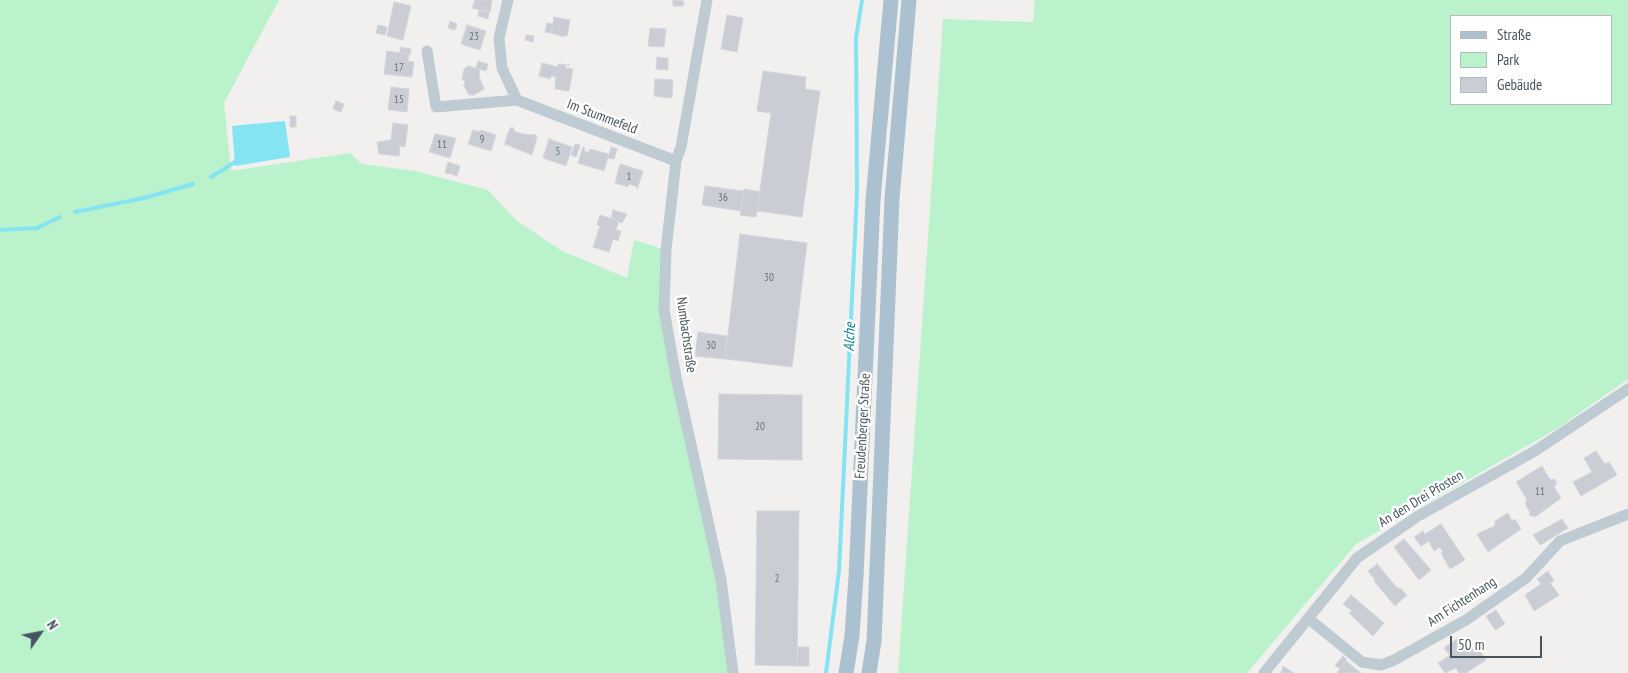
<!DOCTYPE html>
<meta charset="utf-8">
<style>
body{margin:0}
#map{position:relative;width:1628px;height:673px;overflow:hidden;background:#f2efef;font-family:"PT Sans Narrow",sans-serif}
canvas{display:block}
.legend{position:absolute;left:1450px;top:15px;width:162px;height:90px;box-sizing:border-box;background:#fff;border:1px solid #b5bbbf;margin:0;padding:6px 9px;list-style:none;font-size:15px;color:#45545e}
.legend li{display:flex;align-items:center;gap:10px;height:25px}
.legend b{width:25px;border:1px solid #b5bbbf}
.north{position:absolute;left:15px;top:608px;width:50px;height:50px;-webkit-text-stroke:4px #fff;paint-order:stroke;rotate:57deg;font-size:14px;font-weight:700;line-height:20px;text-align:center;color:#45545e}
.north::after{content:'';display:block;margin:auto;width:18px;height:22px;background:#45545e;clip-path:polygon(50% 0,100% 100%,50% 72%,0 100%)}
.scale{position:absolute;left:1450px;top:636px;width:92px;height:22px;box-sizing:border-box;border:2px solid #45545e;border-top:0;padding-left:6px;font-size:15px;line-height:18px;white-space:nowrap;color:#45545e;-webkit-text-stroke:4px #fff;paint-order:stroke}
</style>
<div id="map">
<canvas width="1628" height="673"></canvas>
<ul class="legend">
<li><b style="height:6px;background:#acc1d0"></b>Straße</li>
<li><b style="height:14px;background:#baf2cb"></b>Park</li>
<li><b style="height:14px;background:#caced4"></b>Gebäude</li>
</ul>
<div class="north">N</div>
<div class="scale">50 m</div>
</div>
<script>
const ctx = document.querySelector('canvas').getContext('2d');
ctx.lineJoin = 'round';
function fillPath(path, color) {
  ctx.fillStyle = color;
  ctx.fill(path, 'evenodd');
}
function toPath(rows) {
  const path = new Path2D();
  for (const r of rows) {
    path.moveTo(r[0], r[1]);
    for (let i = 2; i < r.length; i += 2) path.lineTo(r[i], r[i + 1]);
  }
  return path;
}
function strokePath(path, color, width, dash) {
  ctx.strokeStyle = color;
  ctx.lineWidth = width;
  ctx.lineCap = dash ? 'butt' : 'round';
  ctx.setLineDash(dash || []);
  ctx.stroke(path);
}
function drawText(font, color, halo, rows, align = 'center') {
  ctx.font = font + ' "PT Sans Narrow",sans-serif';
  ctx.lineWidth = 5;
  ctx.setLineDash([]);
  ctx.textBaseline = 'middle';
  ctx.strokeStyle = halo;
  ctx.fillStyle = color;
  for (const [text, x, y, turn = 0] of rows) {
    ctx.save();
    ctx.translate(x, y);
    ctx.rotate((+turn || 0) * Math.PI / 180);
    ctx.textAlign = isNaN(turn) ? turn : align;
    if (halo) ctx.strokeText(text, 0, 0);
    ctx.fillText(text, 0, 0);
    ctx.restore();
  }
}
fillPath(toPath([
 [0,0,279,0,224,103,231,171,350,153,362,164,415,171,488,190,516,220,562,251,627,278,634,240,666,250,664,310,706,512,733,673,0,673],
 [1035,0,1628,0,1628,379,1558,428,1356,544,1247,673,898,673,943,19,1033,22],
 [1452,16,1612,16,1612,104,1452,104]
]), '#baf2cb');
fillPath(toPath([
 [285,121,290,157,235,166,232,126]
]), '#84e4f2');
strokePath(toPath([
 [211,177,235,162],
 [75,212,144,198,193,184],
 [0,230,37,228,60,217],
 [826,673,839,571,857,192,856,38,862,0]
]), '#84e4f2', 4);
const building = toPath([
 [475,0,492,0,490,12,472,8,475,0],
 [673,0,684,1,683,6,673,6,673,0],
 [394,2,411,6,403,40,387,36,394,2],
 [479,10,489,13,488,19,478,16,479,10],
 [727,15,743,18,737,52,721,49,727,15],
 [554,17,570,20,567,36,564,35,564,37,551,33,554,17],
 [450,21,457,24,455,30,448,28,450,21],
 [547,23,553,24,551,33,545,32,547,23],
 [378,25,387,27,385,35,376,33,378,25],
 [467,25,486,31,480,50,461,44,467,25],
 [650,28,666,29,664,47,648,46,650,28],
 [526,35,534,36,533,42,525,40,526,35],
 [400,47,411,49,410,55,400,53,400,47],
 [387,51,409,54,408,61,414,62,412,77,384,74,387,51],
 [657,57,668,58,668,70,656,69,657,57],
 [478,61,488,64,486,71,476,68,478,61],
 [542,63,558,67,558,64,570,65,566,65,565,68,573,69,569,91,555,89,556,77,551,76,550,79,539,76,542,63],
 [468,66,480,69,479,76,484,89,474,95,469,95,464,86,465,81,462,80,464,69,468,66],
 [763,71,806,77,805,89,820,91,802,217,757,211,771,113,757,111,763,71],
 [655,79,673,80,672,98,654,96,655,79],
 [391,87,409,89,407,112,388,110,391,87],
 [336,101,344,104,341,112,333,109,336,101],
 [290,116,296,116,296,127,290,127,290,116],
 [393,123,408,125,405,147,400,146,399,156,379,154,377,142,391,140,393,123],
 [512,127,516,132,523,134,536,135,537,138,532,155,505,144,504,146,509,130,512,127],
 [473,130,480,132,481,130,496,135,491,151,468,144,473,130],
 [435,134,456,138,450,158,429,152,435,134],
 [549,139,572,147,566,166,543,158,549,139],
 [575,144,580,145,576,157,571,155,575,144],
 [583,147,585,148,584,151,589,152,590,149,609,154,604,171,578,163,583,147],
 [611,147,617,149,614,159,608,158,611,147],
 [448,162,454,164,451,174,445,173,448,162],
 [454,164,460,166,457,176,451,174,454,164],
 [620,164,643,171,637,190,638,187,629,184,628,187,615,183,620,164],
 [705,186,743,191,741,211,702,205,705,186],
 [744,189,760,192,756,217,740,215,744,189],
 [613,210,627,214,622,223,611,219,613,210],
 [600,215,619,221,616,230,621,231,618,241,613,239,609,252,593,247,600,226,597,225,600,215],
 [740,234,807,243,792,367,725,359,740,234],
 [698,332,727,336,725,359,695,356,698,332],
 [719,394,802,395,802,460,718,459,719,394],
 [1596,451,1605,464,1609,462,1617,475,1581,496,1573,482,1592,472,1584,458,1596,451],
 [1542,466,1550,480,1554,479,1557,483,1554,487,1561,498,1535,517,1529,515,1530,512,1525,504,1527,499,1516,482,1542,466],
 [757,511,799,511,797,666,755,665,757,511],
 [1508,513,1512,521,1515,519,1521,529,1488,552,1477,534,1495,526,1495,521,1508,513],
 [1562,519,1568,528,1540,545,1533,535,1562,519],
 [1441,524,1465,560,1450,569,1441,553,1443,552,1440,547,1434,551,1425,534,1441,524],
 [1423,531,1429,541,1421,546,1414,537,1423,531],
 [1404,539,1431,570,1419,580,1394,547,1404,539],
 [1377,564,1398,589,1400,588,1407,595,1395,606,1374,581,1375,580,1368,571,1377,564],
 [1548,571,1554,581,1550,583,1559,595,1534,611,1525,595,1541,584,1537,579,1548,571],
 [1351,595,1384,623,1373,636,1349,613,1352,611,1343,604,1351,595],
 [1496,610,1505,624,1495,630,1486,616,1496,610],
 [1458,638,1461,642,1465,639,1473,650,1477,647,1486,660,1466,673,1459,673,1456,668,1445,673,1438,663,1450,655,1444,648,1458,638],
 [798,647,809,647,809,666,797,666,798,647],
 [1343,656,1347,660,1340,669,1335,665,1343,656],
 [1346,661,1361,673,1337,673,1346,661],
 [1283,666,1294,673,1281,673,1283,666]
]);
fillPath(building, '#caced4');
strokePath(building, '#d2d6db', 1);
strokePath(toPath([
 [508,0,499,38,502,68,517,100,676,161],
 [707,0,681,147,676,161,666,250,664,310,676,377,721,580,733,673],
 [427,51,436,107,517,100],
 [1309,619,1362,662,1381,665,1394,660,1466,620,1526,578,1560,541,1628,514],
 [1264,673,1357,558,1418,516,1535,451,1628,389]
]), '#becbd2', 11);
strokePath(toPath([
 [846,673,852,636,856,577,873,200,891,0],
 [869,673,874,641,892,199,909,0]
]), '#acc1d0', 15);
drawText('11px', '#66727c', null, [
 ["23",474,37],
 ["17",399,68],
 ["15",399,100],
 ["9",482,140],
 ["11",442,145],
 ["5",558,152],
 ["1",629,177],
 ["36",723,198],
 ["30",769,278],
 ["30",711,346],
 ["20",760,427],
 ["11",1540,492],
 ["2",777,579]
]);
drawText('14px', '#45545e', '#fff', [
 ["Im Stummefeld",602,117,21],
 ["Numbachstraße",686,335,82],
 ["Freudenberger Straße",863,426,-87],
 ["An den Drei Pfosten",1421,499,-31],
 ["Am Fichtenhang",1462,602,-33]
]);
drawText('italic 15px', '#058293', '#fff', [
 ["Alche",850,337,-87]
]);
</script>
